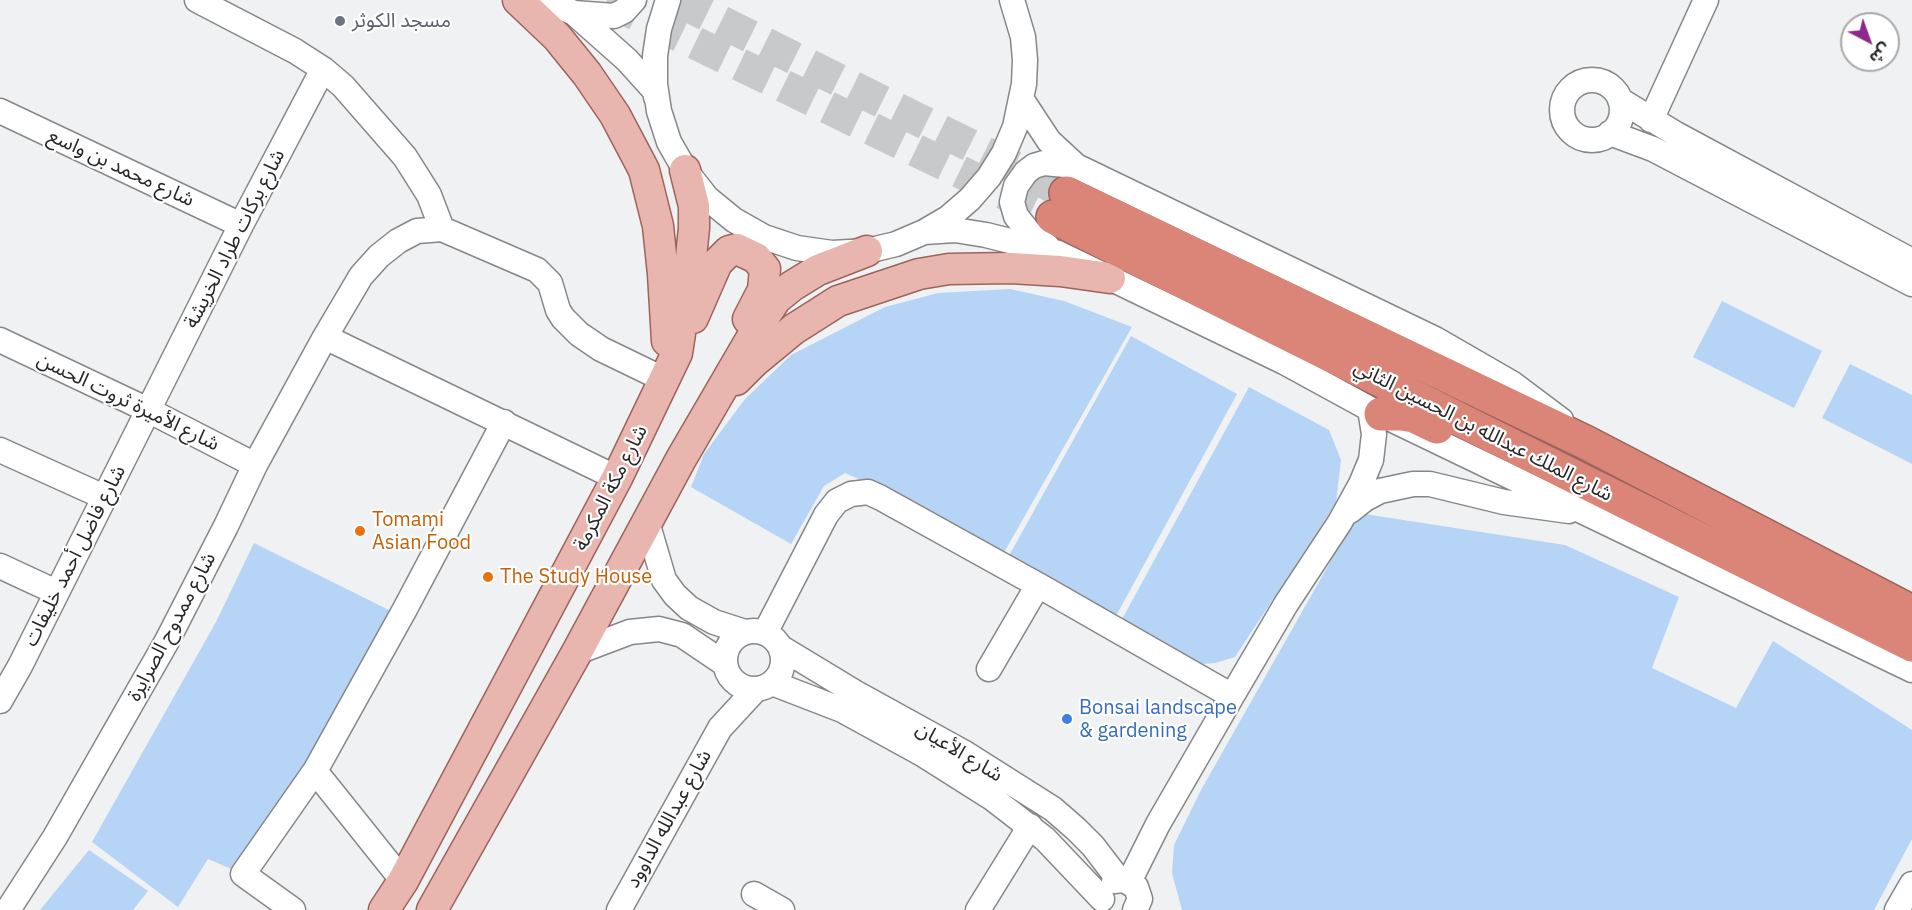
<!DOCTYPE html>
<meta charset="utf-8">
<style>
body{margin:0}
#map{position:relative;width:1912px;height:910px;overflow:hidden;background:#f0f1f2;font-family:"IBM Plex Sans","Noto Sans Arabic",sans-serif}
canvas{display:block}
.north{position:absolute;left:1840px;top:12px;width:60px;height:60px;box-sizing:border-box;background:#fff;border:2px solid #a9a9a9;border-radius:50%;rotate:139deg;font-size:16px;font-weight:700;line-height:24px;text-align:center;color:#272728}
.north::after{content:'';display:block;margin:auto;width:21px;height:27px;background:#8f288e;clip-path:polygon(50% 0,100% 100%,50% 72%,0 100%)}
</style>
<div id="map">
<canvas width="1912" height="910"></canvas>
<div class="north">ش</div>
</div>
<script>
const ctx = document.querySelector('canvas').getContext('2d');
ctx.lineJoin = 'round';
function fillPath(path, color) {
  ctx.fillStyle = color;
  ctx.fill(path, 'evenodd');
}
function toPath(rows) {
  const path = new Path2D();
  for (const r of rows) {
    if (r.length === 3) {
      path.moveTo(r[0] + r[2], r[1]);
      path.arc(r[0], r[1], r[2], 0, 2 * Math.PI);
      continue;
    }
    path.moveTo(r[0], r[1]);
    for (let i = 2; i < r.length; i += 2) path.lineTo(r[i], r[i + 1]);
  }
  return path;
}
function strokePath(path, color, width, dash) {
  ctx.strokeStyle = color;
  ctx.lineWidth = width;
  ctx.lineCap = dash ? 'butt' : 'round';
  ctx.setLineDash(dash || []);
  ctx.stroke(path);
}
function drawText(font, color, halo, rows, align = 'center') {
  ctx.font = font + ' "IBM Plex Sans","Noto Sans Arabic",sans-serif';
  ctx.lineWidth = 4.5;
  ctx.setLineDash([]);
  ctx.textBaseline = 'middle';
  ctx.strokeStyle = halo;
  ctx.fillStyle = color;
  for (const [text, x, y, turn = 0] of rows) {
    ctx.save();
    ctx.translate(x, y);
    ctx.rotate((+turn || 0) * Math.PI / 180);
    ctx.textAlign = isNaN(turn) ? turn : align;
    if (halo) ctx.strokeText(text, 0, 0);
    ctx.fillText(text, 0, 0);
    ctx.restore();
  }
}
fillPath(toPath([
 [1010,289,1064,301,1132,327,1002,556,895,495,845,473,824,486,791,544,691,487,704,454,745,399,791,355,885,307,938,293],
 [1722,301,1822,351,1794,408,1693,357],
 [1131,336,1237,394,1116,616,1005,563],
 [1850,364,1912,395,1912,464,1822,418],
 [1249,387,1329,430,1341,460,1336,503,1235,657,1215,663,1191,665,1121,621],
 [1358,513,1565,545,1679,597,1652,668,1736,708,1773,641,1912,730,1912,839,1874,910,1182,910,1172,873,1174,845,1201,790],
 [254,543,401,616,243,874,208,859,178,907,92,842,216,622],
 [89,850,148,891,133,910,40,910]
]), '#b5d4f6');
strokePath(toPath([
 [607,0,1053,217],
 [677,0,1066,193]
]), '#c8c9ca', 33, [33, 16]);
const minor = toPath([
 [197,0,295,51,323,69,343,86,405,157,429,195,442,229],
 [545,0,574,13,627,60,655,91,656,97],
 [668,0,659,29,655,56,655,84,659,111,669,142,685,170,707,198,734,220,764,237,797,248,832,253,867,251,896,244,924,232,948,218,970,199,989,177,1004,153,1015,127,1024,84,1025,60,1023,37,1012,0],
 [574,13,614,16,624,11,634,0],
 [1592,110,30],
 [1022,100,1049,141,1076,166,1435,339,1513,384,1561,420],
 [1620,100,1676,134,1912,261],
 [0,111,241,225],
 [1651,120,1706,0],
 [1610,133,1653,149,1912,284],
 [924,232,955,230,986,235,1058,253,1284,362,1370,409,1912,670],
 [1047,246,1032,236,1016,216,1012,202,1016,186,1026,172,1034,166,1044,163,1076,166],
 [325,337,617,478],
 [0,340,148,410,255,465],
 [0,450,104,497],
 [1350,511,1365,499,1380,491,1413,484,1430,484,1504,502,1569,511],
 [647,522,664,580,675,595,689,608,714,622,745,632],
 [0,566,56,592],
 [754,660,29],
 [765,633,826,515,837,501,851,494,868,492,881,498,1038,585],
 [780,647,856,693,963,752,1053,809,1076,829,1093,846,1119,880],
 [577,652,630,632,659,629,682,635,725,664],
 [989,669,1038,585,1232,696],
 [772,683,842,710,924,755,992,798,1045,839,1102,899],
 [0,701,20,666,241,225,323,69],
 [315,771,403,881],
 [1114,881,1124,880,1136,887,1140,899,1135,910],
 [1129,882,1158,824,1232,696,1286,604,1340,522,1361,484,1371,460,1374,434,1370,409],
 [754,894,782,910],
 [8,910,55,837,167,641,226,526,255,465,325,337,361,276,379,256,398,241,417,231,442,229,537,270,550,283,558,310,563,318,579,334,601,349,665,380],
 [293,910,243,874,315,771,405,609,504,422],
 [619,910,720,728,756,689],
 [978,910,1030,826],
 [1897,910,1912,884]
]);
const major = toPath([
 [518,0,557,37,587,74,615,115,644,170,658,226,663,274,667,341],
 [693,318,717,263,729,251,737,249,756,258,765,269,763,290,748,319],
 [736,380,754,362,794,329,838,301,919,274,949,269,1011,268,1060,271,1110,278],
 [384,910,403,881,617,478,677,353,690,267,694,228,694,206,685,170],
 [432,910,577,652,681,459,762,320,776,299,792,286,818,270,867,251]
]);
const highway = toPath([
 [1066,193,1585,442,1912,612],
 [1053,217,1912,645],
 [1381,414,1402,414,1414,416,1437,427]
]);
strokePath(minor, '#868788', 27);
strokePath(major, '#9c645d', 33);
strokePath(highway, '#9c645d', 36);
strokePath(minor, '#fff', 24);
strokePath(major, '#e9b6af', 30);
strokePath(highway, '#db8579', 33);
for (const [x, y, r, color] of [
 [340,21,6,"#6b7280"],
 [360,531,6,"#e8710a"],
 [488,577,6,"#e8710a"],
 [1067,719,6,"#3f7fe0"]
]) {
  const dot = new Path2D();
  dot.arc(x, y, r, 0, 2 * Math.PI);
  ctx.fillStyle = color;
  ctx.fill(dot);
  strokePath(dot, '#fff', 2);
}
drawText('20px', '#5b616d', '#fff', [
 ["مسجد الكوثر",352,21]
], 'left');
drawText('20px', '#272728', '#fff', [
 ["شارع محمد بن واسع",121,168,25],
 ["شارع بركات طراد الخريشة",235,239,-63],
 ["شارع الأميرة ثروت الحسن",128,402,26],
 ["شارع الملك عبدالله بن الحسين الثاني",1483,431,27],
 ["شارع مكة المكرمة",611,488,-63],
 ["شارع فاضل أحمد خليفات",75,556,-63],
 ["شارع ممدوح الصرايرة",172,627,-62],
 ["شارع الأعيان",959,752,31],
 ["شارع عبدالله الداوود",669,819,-61]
]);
drawText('20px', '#c56008', '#fff', [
 ["Tomami",372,520],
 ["Asian Food",372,543],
 ["The Study House",500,577]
], 'left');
drawText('20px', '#366cbe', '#fff', [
 ["Bonsai landscape",1079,708],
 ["& gardening",1079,731]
], 'left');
</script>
